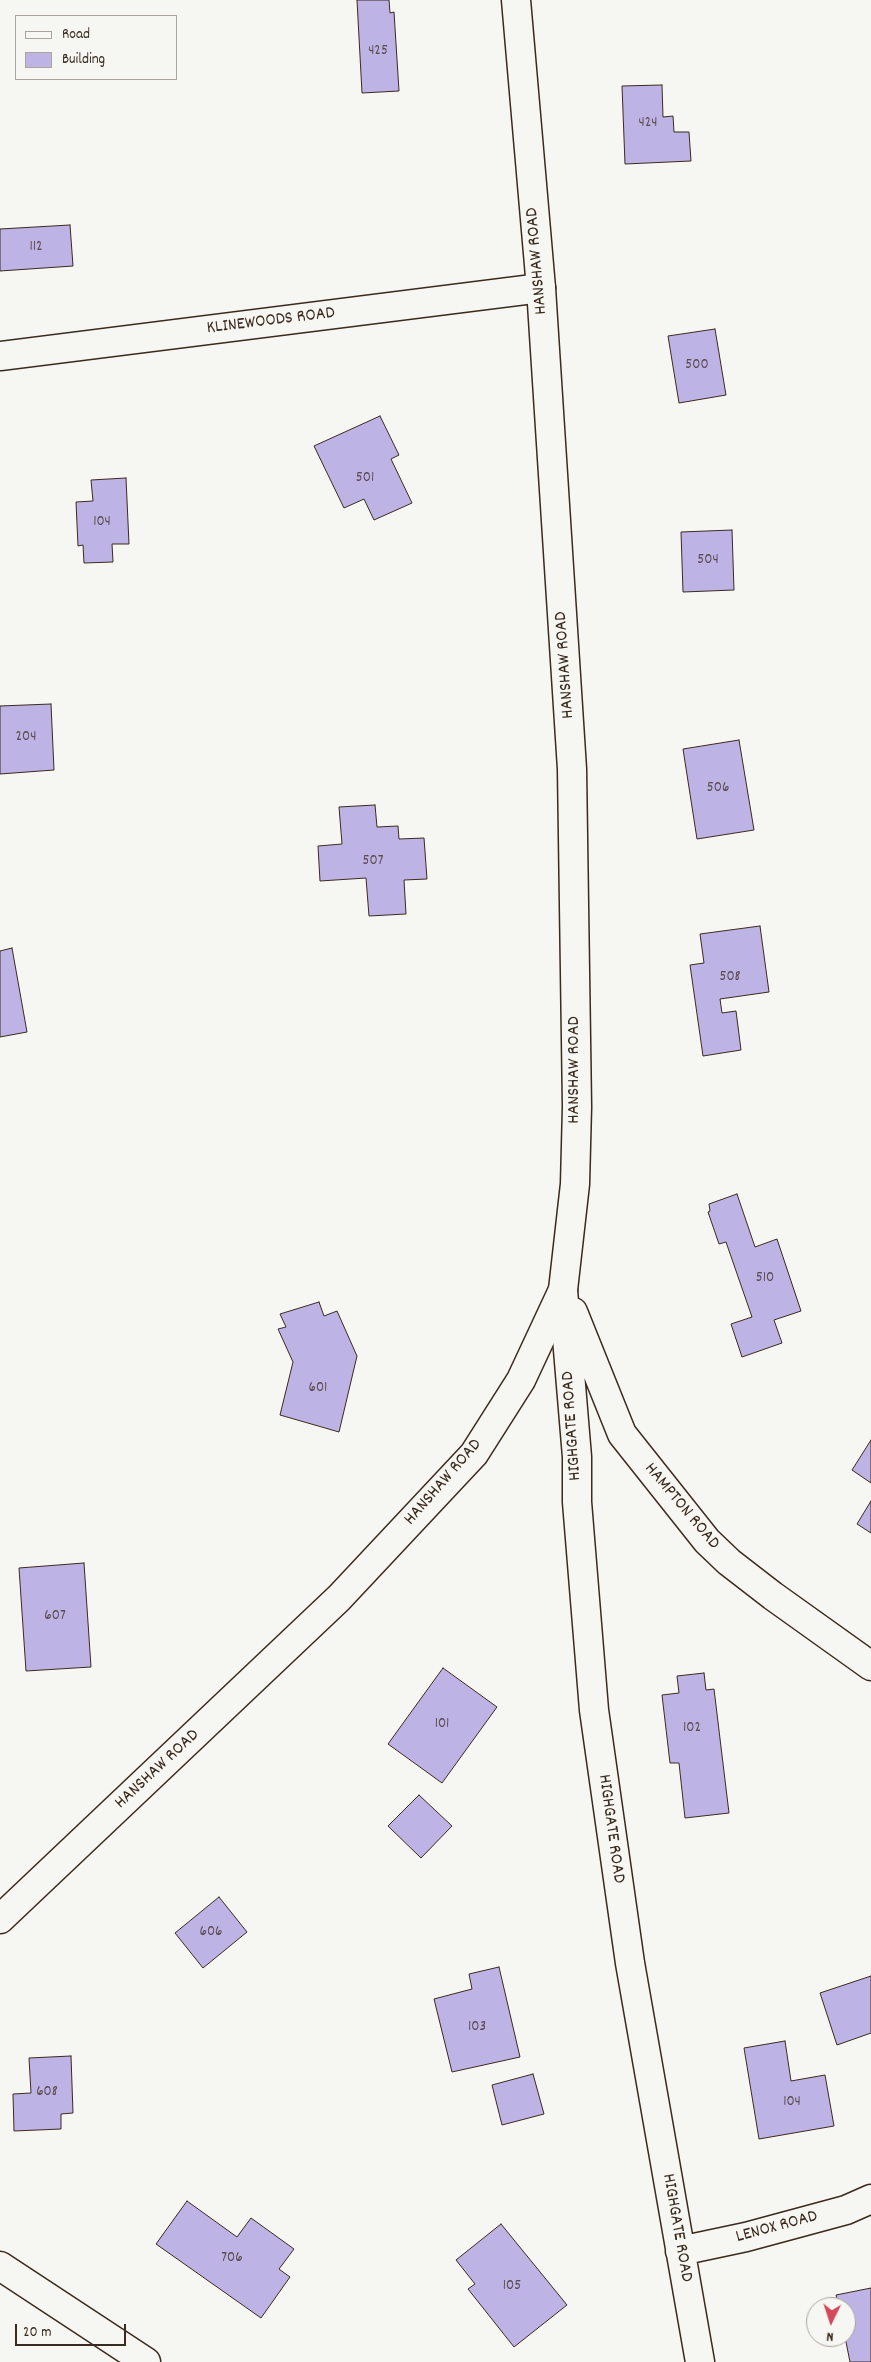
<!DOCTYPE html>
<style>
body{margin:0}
#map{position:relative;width:871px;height:2362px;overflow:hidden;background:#f6f6f2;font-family:Dekko,sans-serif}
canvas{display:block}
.legend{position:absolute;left:15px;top:15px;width:162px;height:65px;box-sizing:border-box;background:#f6f6f2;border:1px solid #aba49d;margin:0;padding:6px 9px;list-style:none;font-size:15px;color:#3b2a1e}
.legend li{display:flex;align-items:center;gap:10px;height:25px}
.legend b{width:25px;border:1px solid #aba49d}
.north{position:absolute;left:806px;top:2297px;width:50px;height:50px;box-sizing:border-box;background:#f6f6f2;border:1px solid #aba49d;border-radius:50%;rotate:184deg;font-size:14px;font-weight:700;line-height:20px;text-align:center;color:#3b2a1e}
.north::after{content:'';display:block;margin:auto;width:18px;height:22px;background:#d1495b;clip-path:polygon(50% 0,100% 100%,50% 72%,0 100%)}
.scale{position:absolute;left:15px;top:2324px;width:111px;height:22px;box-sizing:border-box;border:2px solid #3b2a1e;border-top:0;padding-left:6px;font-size:15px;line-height:18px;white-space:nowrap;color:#3b2a1e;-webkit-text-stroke:4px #f6f6f2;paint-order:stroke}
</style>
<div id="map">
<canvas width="871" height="2362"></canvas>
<ul class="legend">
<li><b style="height:6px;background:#f6f6f2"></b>Road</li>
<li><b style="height:14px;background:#bdb3e5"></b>Building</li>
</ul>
<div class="north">N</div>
<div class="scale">20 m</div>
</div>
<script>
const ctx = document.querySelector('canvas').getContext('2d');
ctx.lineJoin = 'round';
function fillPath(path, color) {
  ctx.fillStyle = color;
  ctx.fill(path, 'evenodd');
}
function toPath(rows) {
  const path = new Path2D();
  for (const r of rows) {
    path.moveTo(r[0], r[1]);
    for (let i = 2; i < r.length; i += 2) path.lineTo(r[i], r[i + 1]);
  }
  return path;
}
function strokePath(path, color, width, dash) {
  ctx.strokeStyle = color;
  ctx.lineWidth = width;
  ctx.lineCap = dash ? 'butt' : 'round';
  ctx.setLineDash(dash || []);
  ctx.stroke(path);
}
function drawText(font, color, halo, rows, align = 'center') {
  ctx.font = font + ' Dekko,sans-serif';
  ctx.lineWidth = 5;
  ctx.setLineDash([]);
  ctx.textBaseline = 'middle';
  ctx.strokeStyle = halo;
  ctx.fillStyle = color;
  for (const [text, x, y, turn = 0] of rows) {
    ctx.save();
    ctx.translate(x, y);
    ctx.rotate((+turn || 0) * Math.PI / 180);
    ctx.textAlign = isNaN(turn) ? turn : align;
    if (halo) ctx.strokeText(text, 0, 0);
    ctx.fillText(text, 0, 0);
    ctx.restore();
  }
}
const building = toPath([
 [357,0,389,0,390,13,394,12,399,91,362,93,357,0],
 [662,85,663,117,673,116,674,132,689,132,691,161,625,164,622,86,662,85],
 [70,225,73,266,0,271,0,229,70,225],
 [715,329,726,395,679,403,668,336,715,329],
 [380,416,399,455,391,459,412,503,374,520,364,499,344,508,314,446,380,416],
 [126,478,129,544,112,544,113,562,84,563,83,545,78,546,76,502,93,501,91,480,126,478],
 [732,530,734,590,683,592,681,532,732,530],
 [51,704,54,770,0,774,0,706,51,704],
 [739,740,754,830,697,839,683,749,739,740],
 [375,805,377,827,398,826,399,839,424,838,427,879,404,880,406,914,369,916,366,878,320,881,318,846,342,844,339,807,375,805],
 [760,926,769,992,720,999,722,1013,736,1011,741,1050,703,1056,690,965,704,963,700,934,760,926],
 [12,948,27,1032,0,1037,0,951,12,948],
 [737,1194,755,1247,777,1239,801,1311,774,1320,782,1343,742,1357,731,1324,752,1317,726,1242,719,1244,708,1212,710,1211,709,1204,737,1194],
 [319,1302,324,1316,337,1311,357,1356,339,1432,280,1415,293,1362,278,1329,286,1327,280,1314,319,1302],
 [871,1440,871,1483,852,1470,871,1440],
 [871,1501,871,1533,857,1524,871,1501],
 [84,1563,91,1667,26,1671,19,1568,84,1563],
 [443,1668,497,1707,442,1783,388,1744,443,1668],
 [704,1673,706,1690,714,1689,729,1813,685,1818,679,1763,670,1763,662,1695,679,1693,677,1676,704,1673],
 [419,1795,452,1826,421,1858,388,1826,419,1795],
 [219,1897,247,1932,203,1968,175,1933,219,1897],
 [499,1967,520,2057,452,2072,434,1999,472,1989,469,1974,499,1967],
 [871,1976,871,2033,837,2045,820,1993,871,1976],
 [785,2041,791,2081,825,2075,834,2126,759,2139,744,2048,785,2041],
 [71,2056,73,2113,61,2114,61,2129,14,2131,13,2094,31,2093,29,2058,71,2056],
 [533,2074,544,2114,502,2125,492,2085,533,2074],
 [187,2201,237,2237,251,2218,294,2249,279,2269,290,2277,261,2318,156,2244,187,2201],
 [501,2224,567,2305,514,2347,468,2289,475,2284,456,2260,501,2224],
 [871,2288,871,2362,850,2362,845,2337,846,2307,839,2307,836,2295,871,2288]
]);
fillPath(building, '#bdb3e5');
strokePath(building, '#3b2a1e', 1);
const minor = toPath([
 [0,356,541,288],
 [563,1290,577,1457,577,1502,594,1710,630,1963,700,2362],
 [573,1312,622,1434,707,1541,729,1562,773,1596,871,1666],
 [680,2251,746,2237,846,2210,871,2199],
 [0,2266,146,2362]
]);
const tertiary = toPath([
 [0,1919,339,1598,474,1454,521,1380,563,1290,575,1184,577,1107,572,769,541,288,516,0]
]);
strokePath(minor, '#3b2a1e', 31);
strokePath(tertiary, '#3b2a1e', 31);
strokePath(minor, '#f6f6f2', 28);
strokePath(tertiary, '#f6f6f2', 28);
drawText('15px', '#5c4c50', null, [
 ["425",378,52],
 ["424",648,124],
 ["112",36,248],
 ["500",697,366],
 ["501",365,479],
 ["104",102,523],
 ["504",708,561],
 ["204",26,738],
 ["506",718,789],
 ["507",373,862],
 ["508",730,978],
 ["510",765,1279],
 ["601",318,1389],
 ["607",55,1617],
 ["101",442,1725],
 ["102",692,1729],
 ["606",211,1933],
 ["103",477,2028],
 ["608",47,2093],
 ["104",792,2103],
 ["706",232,2259],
 ["105",512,2287]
]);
drawText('18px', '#3b2a1e', '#f6f6f2', [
 ["HANSHAW ROAD",538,261,-95],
 ["KLINEWOODS ROAD",271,322,-7],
 ["HANSHAW ROAD",566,665,-94],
 ["HANSHAW ROAD",576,1070,-90],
 ["HIGHGATE ROAD",573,1426,-94],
 ["HANSHAW ROAD",444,1483,-49],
 ["HAMPTON ROAD",681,1507,50],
 ["HANSHAW ROAD",158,1770,-43],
 ["HIGHGATE ROAD",610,1829,82],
 ["HIGHGATE ROAD",676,2228,80],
 ["LENOX ROAD",777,2228,-15]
]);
</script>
